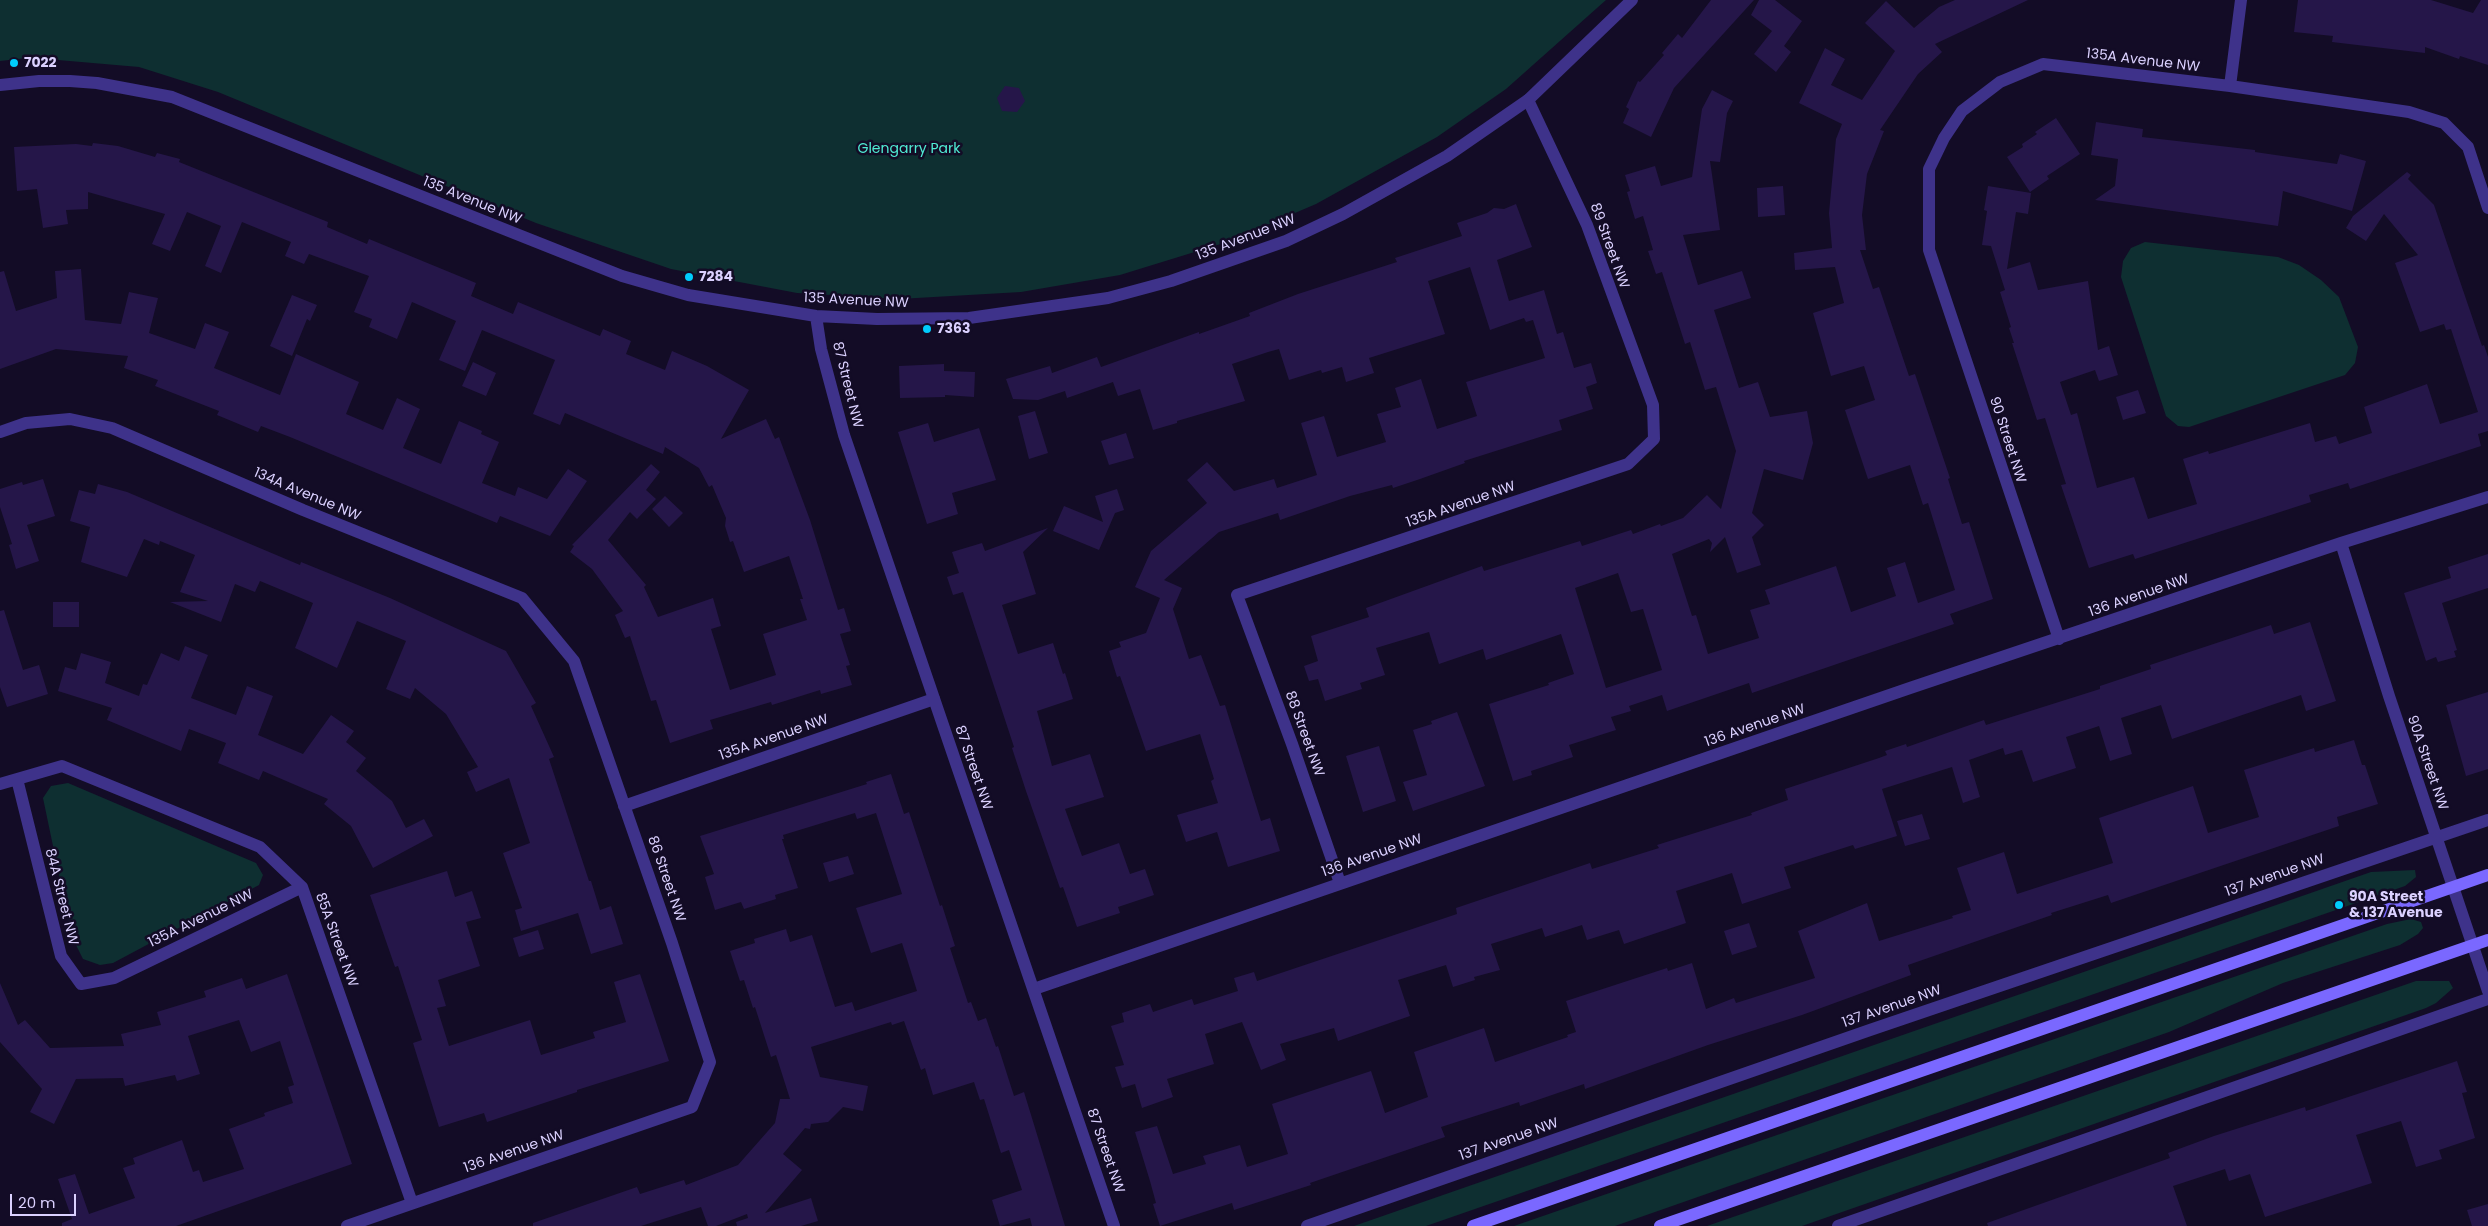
<!DOCTYPE html>
<style>
body{margin:0}
#map{position:relative;width:2488px;height:1226px;overflow:hidden;background:#130c26;font-family:Poppins,sans-serif}
canvas{display:block}
.scale{position:absolute;left:10px;top:1194px;width:66px;height:22px;box-sizing:border-box;border:2px solid #dbd1ff;border-top:0;padding-left:6px;font-size:15px;line-height:18px;white-space:nowrap;color:#dbd1ff;-webkit-text-stroke:4px #130c26;paint-order:stroke}
</style>
<div id="map">
<canvas width="2488" height="1226"></canvas>
<div class="scale">20 m</div>
</div>
<script>
const ctx = document.querySelector('canvas').getContext('2d');
ctx.lineJoin = 'round';
function fillPath(path, color) {
  ctx.fillStyle = color;
  ctx.fill(path, 'evenodd');
}
function toPath(rows) {
  const path = new Path2D();
  for (const r of rows) {
    path.moveTo(r[0], r[1]);
    for (let i = 2; i < r.length; i += 2) path.lineTo(r[i], r[i + 1]);
  }
  return path;
}
function strokePath(path, color, width, dash) {
  ctx.strokeStyle = color;
  ctx.lineWidth = width;
  ctx.lineCap = dash ? 'butt' : 'round';
  ctx.setLineDash(dash || []);
  ctx.stroke(path);
}
function drawText(font, color, halo, rows, align = 'center') {
  ctx.font = font + ' Poppins,sans-serif';
  ctx.lineWidth = 5;
  ctx.setLineDash([]);
  ctx.textBaseline = 'middle';
  ctx.strokeStyle = halo;
  ctx.fillStyle = color;
  for (const [text, x, y, turn = 0] of rows) {
    ctx.save();
    ctx.translate(x, y);
    ctx.rotate((+turn || 0) * Math.PI / 180);
    ctx.textAlign = isNaN(turn) ? turn : align;
    if (halo) ctx.strokeText(text, 0, 0);
    ctx.fillText(text, 0, 0);
    ctx.restore();
  }
}
fillPath(toPath([
 [0,0,1606,0,1506,89,1437,137,1316,204,1227,242,1120,275,1021,292,899,299,797,293,671,269,536,223,218,92,139,67,58,60,46,56,0,61],
 [2145,242,2278,257,2299,265,2321,280,2339,297,2358,347,2355,363,2345,375,2189,427,2178,426,2166,416,2121,277,2123,261,2131,248],
 [68,783,256,863,263,875,259,885,113,963,100,965,83,959,72,937,43,798,51,786],
 [2415,870,2416,877,2405,886,1426,1226,1354,1226,2371,872],
 [2411,919,2421,922,2423,928,2418,934,2400,945,2283,983,2169,1032,1615,1226,1514,1226,2387,924],
 [2416,981,2449,981,2453,988,2436,1003,2426,1008,1802,1226,1707,1226]
]), '#0e2f31');
fillPath(toPath([
 [1711,0,1754,0,1674,88,1651,137,1623,123,1629,109,1626,107,1638,81,1640,82,1664,55,1662,53,1678,34,1682,38],
 [1759,0,1775,0,1802,21,1784,46,1791,52,1776,72,1754,54,1772,31,1751,15],
 [1955,0,2028,0,1935,44,1942,52,1918,74,1880,130,1884,131,1867,174,1862,215,1866,250,1860,250,1873,289,1879,287,1909,376,1915,374,1950,478,1948,479,1962,524,1969,522,1993,599,1950,614,1954,624,1752,693,1749,683,1667,711,1662,695,1629,706,1631,711,1611,717,1616,730,1569,745,1573,757,1531,771,1532,775,1513,781,1489,704,1549,685,1548,683,1574,674,1561,634,1486,660,1483,649,1439,664,1429,632,1376,648,1385,675,1360,683,1362,689,1325,701,1318,679,1309,681,1304,666,1318,661,1311,636,1369,617,1366,608,1482,566,1484,571,1580,541,1582,546,1631,530,1633,534,1660,524,1661,526,1683,518,1707,495,1721,509,1736,451,1716,387,1705,390,1690,342,1685,344,1662,272,1656,274,1648,251,1653,250,1643,216,1635,219,1627,192,1630,191,1625,175,1655,166,1661,186,1692,177,1702,109,1712,90,1733,101,1727,113,1720,162,1710,161,1720,230,1683,235,1698,285,1742,271,1751,298,1714,310,1739,388,1758,382,1770,417,1807,411,1813,443,1803,480,1764,469,1752,513,1764,525,1752,537,1761,565,1737,573,1725,537,1710,552,1712,543,1709,539,1672,554,1692,616,1696,615,1708,654,1759,638,1750,610,1770,604,1765,590,1836,566,1851,612,1896,596,1887,568,1905,562,1918,603,1955,590,1928,503,1923,505,1910,465,1868,479,1845,410,1875,400,1864,366,1831,376,1813,313,1844,303,1835,267,1795,270,1794,253,1832,248,1829,213,1836,139,1842,124,1799,103,1825,48,1845,59,1831,85,1862,100,1895,51,1865,23,1886,1,1914,28,1939,7],
 [1618,573,1631,612,1643,609,1662,670,1606,688,1575,588],
 [2298,0,2431,0,2473,13,2481,0,2488,0,2488,65,2460,56,2459,59,2425,47,2425,53,2332,42,2333,36,2294,32],
 [1005,86,1019,88,1025,101,1017,112,1002,111,997,98],
 [2056,118,2080,154,2047,176,2049,179,2030,192,2007,157,2023,147,2022,144,2037,134,2035,132],
 [2096,122,2143,129,2142,137,2255,150,2255,152,2337,164,2340,154,2366,161,2352,211,2283,191,2278,226,2095,200,2115,186,2118,159,2091,155],
 [93,143,118,146,155,157,157,153,180,159,179,162,328,222,327,227,367,244,369,239,476,283,471,296,513,314,518,302,600,336,603,329,631,341,626,354,665,370,672,351,707,366,749,390,721,439,766,419,775,439,779,437,810,520,838,610,844,608,851,631,840,634,850,665,846,666,852,685,821,694,820,690,772,705,771,702,710,720,713,729,670,743,656,700,651,701,630,636,625,638,615,615,623,611,592,569,570,552,574,546,572,545,651,464,660,472,646,490,656,499,637,519,630,512,608,540,646,585,644,587,658,617,713,598,721,626,711,629,730,690,776,675,763,634,807,620,800,599,803,599,789,556,744,572,733,541,730,542,725,526,726,518,712,485,709,487,699,468,665,447,663,454,565,413,560,425,533,414,555,360,482,330,465,371,439,360,456,321,412,302,397,339,369,327,372,319,354,312,369,276,309,254,304,264,285,256,291,242,242,222,221,273,205,266,221,226,187,212,170,251,152,244,165,214,88,192,88,209,66,210,68,224,43,228,37,189,17,191,14,147,76,144,92,146],
 [2407,172,2411,175,2408,179,2434,205,2482,346,2484,345,2488,357,2488,431,2478,434,2481,446,2350,489,2348,483,2309,495,2311,502,2135,559,2133,554,2089,568,2061,485,2066,484,2045,418,2037,420,2012,343,2014,343,2009,328,2011,327,2000,292,2005,290,1991,246,1982,245,1987,211,1984,210,1988,186,2031,193,2028,214,2016,212,2007,269,2030,262,2038,290,2088,281,2098,350,2109,346,2118,375,2099,381,2095,370,2060,382,2071,415,2077,413,2097,488,2134,477,2148,519,2197,504,2183,459,2208,451,2209,454,2310,423,2315,442,2336,436,2339,444,2372,433,2364,407,2427,384,2440,424,2478,412,2451,329,2446,330,2444,324,2420,332,2395,263,2418,255,2384,214,2366,241,2346,228,2353,216],
 [1783,186,1785,215,1758,217,1757,188],
 [1516,204,1532,247,1497,260,1509,301,1544,290,1557,334,1563,332,1574,368,1591,363,1597,383,1586,387,1593,409,1559,420,1562,430,1464,461,1465,463,1420,479,1393,488,1392,485,1350,496,1280,520,1278,513,1219,532,1164,580,1182,588,1173,609,1189,659,1201,655,1220,706,1225,705,1261,821,1270,818,1280,851,1228,867,1217,832,1186,842,1177,815,1218,803,1211,781,1214,779,1200,734,1146,751,1120,676,1117,677,1109,651,1121,647,1119,642,1146,633,1160,598,1135,587,1151,551,1207,503,1187,480,1207,462,1234,491,1274,479,1277,488,1317,475,1301,423,1324,416,1337,457,1386,442,1377,414,1401,407,1395,388,1421,379,1437,429,1477,416,1466,382,1545,358,1533,320,1526,322,1524,318,1490,330,1470,267,1428,281,1445,334,1369,358,1374,373,1346,382,1342,367,1322,373,1321,370,1289,380,1279,349,1268,352,1232,364,1245,401,1177,421,1177,423,1153,430,1140,389,1118,396,1113,382,1067,398,1065,391,1038,400,1013,399,1006,379,1050,366,1052,373,1097,357,1101,367,1199,332,1199,334,1250,316,1249,313,1298,294,1397,262,1395,258,1462,236,1457,223,1487,213,1494,208,1504,209],
 [81,269,85,320,121,324,129,292,158,298,149,333,195,349,205,323,229,332,214,368,280,395,296,354,359,382,346,414,383,430,397,398,420,409,403,448,441,464,459,421,482,431,481,434,499,442,482,483,515,496,518,487,547,499,568,469,587,481,550,536,500,516,497,523,290,437,261,426,258,432,217,415,219,411,155,386,158,380,124,368,128,356,56,349,0,369,0,272,4,271,16,311,57,298,55,271],
 [292,295,317,305,310,321,307,319,292,356,270,346],
 [473,362,496,373,486,396,462,386],
 [944,364,944,371,975,372,974,397,945,395,945,397,900,398,899,366],
 [2138,390,2146,413,2123,420,2116,397],
 [1035,411,1048,453,1029,459,1018,416],
 [928,423,934,442,979,428,996,480,952,493,958,514,927,524,898,432],
 [1126,433,1134,458,1109,465,1101,441],
 [43,479,55,516,27,525,39,561,16,569,9,545,12,544,0,507,0,489,22,482,23,485],
 [98,484,127,492,300,565,301,562,390,598,506,651,536,703,531,706,554,757,549,759,589,881,591,881,600,910,611,906,623,944,591,954,578,913,521,931,515,910,522,908,503,853,530,843,509,778,476,792,467,772,478,767,446,714,415,688,410,699,386,689,406,641,357,621,337,668,295,648,313,603,260,581,255,592,235,584,221,622,170,602,208,601,180,592,195,555,160,541,159,545,144,539,127,577,81,562,90,527,70,521,79,490,95,494],
 [1117,489,1124,510,1115,513,1099,550,1053,531,1064,506,1103,522,1095,496],
 [665,496,683,513,669,527,652,509],
 [1048,528,1023,552,1036,594,1002,605,1018,654,1053,643,1063,674,1065,673,1073,699,1037,711,1052,766,1090,754,1104,797,1065,809,1082,856,1119,843,1130,874,1145,869,1154,895,1118,907,1120,913,1077,927,1063,887,1060,888,1026,791,1012,748,1014,747,963,592,953,595,947,577,959,573,952,552,982,543,985,551],
 [2488,554,2488,588,2442,603,2457,650,2454,651,2456,657,2438,662,2436,657,2426,661,2404,593,2451,578,2448,567],
 [53,602,79,602,79,627,53,627],
 [4,610,23,670,39,665,48,694,7,707,0,687,0,611],
 [2310,622,2336,701,2306,711,2301,695,2172,739,2161,705,2121,718,2132,754,2110,761,2099,726,2066,737,2076,768,2033,782,2022,750,2005,755,2003,748,1969,760,1980,797,1963,803,1952,767,1882,789,1897,836,1855,849,1853,845,1784,867,1791,888,1742,904,1732,873,1676,891,1686,923,1624,944,1619,930,1587,940,1582,925,1545,937,1542,928,1491,944,1500,970,1474,977,1475,980,1453,987,1446,965,1398,980,1410,1016,1338,1041,1334,1028,1280,1044,1286,1060,1261,1070,1242,1022,1205,1034,1214,1064,1167,1079,1173,1097,1142,1108,1135,1084,1122,1088,1115,1067,1124,1065,1111,1026,1124,1022,1122,1013,1150,1004,1153,1012,1192,999,1194,1005,1238,991,1234,978,1254,972,1257,981,1457,914,1456,908,1590,863,1592,869,1659,848,1657,845,1752,815,1751,813,1788,800,1785,789,1879,758,1887,755,1885,751,1906,744,1907,747,1984,720,1986,725,2100,689,2100,686,2151,669,2150,665,2271,625,2274,634],
 [185,646,208,655,191,698,236,715,247,686,273,696,258,735,303,754,331,715,354,731,346,742,366,758,356,771,392,801,406,828,424,819,433,836,373,868,351,826,324,804,328,799,263,771,259,780,218,763,226,743,189,729,181,751,107,720,112,708,58,691,65,667,76,670,81,653,111,662,105,683,139,696,143,684,147,685,161,653,179,661],
 [2488,692,2488,769,2466,776,2446,705],
 [1457,712,1485,786,1413,811,1403,782,1427,775,1413,730,1432,724,1431,721],
 [2354,740,2362,765,2365,765,2378,804,2337,817,2339,826,2111,903,2108,895,2051,913,2052,915,1908,965,1911,975,1802,1015,1708,1045,1585,1089,1584,1084,1520,1106,1519,1102,1441,1127,1445,1137,1310,1183,1311,1185,1234,1210,1232,1203,1160,1226,1153,1204,1156,1203,1150,1181,1135,1132,1157,1126,1173,1174,1206,1164,1203,1156,1240,1145,1247,1167,1288,1154,1272,1104,1371,1071,1385,1113,1428,1097,1414,1052,1484,1028,1495,1062,1568,1037,1567,1035,1576,1032,1566,1001,1667,968,1668,971,1692,963,1706,1009,1734,998,1736,1003,1815,978,1798,931,1867,903,1879,941,1953,918,1952,916,1971,910,1957,868,2004,852,2017,894,2113,863,2099,818,2193,786,2208,833,2259,817,2244,770,2314,748,2315,752],
 [1379,746,1396,801,1363,812,1346,756],
 [891,774,904,814,909,812,940,906,942,905,955,946,950,948,968,1003,971,1002,978,1021,986,1018,996,1047,998,1046,1014,1096,1024,1092,1065,1226,1032,1226,1030,1218,1000,1226,992,1200,1022,1190,1009,1150,1001,1153,984,1099,980,1100,974,1082,933,1095,925,1068,921,1070,904,1021,892,1025,891,1022,811,1047,820,1077,868,1086,863,1111,843,1107,828,1122,811,1124,810,1129,805,1128,783,1154,802,1170,765,1213,811,1198,818,1221,801,1226,737,1226,736,1222,748,1218,747,1214,716,1226,708,1226,701,1207,641,1226,533,1226,533,1223,637,1187,640,1194,684,1180,686,1185,738,1165,775,1123,780,1099,790,1099,776,1055,771,1057,755,1007,753,1008,744,980,740,981,730,951,755,943,754,939,786,929,790,942,812,935,835,1007,852,1002,855,1011,917,991,902,943,871,953,856,908,902,894,876,813,857,819,855,813,783,835,784,839,782,839,798,888,775,895,776,899,744,909,741,902,715,910,705,877,714,874,700,836,867,784,866,782],
 [1922,814,1930,839,1905,846,1897,821],
 [848,856,854,874,829,882,823,863],
 [447,871,455,897,472,891,481,918,466,922,480,966,438,980,446,1006,437,1008,449,1046,530,1020,541,1055,595,1038,593,1032,626,1022,614,982,640,974,669,1061,577,1090,577,1092,487,1122,484,1113,439,1127,413,1043,422,1040,398,966,395,967,370,895],
 [1749,923,1757,947,1732,955,1724,931],
 [538,930,544,949,519,957,513,938],
 [287,974,352,1164,176,1226,62,1226,62,1223,72,1219,58,1179,75,1174,89,1214,135,1198,123,1168,135,1164,133,1158,182,1140,193,1172,199,1170,203,1182,244,1169,229,1129,265,1116,264,1113,293,1103,288,1087,294,1085,280,1041,251,1052,239,1020,188,1036,200,1074,177,1081,175,1075,125,1086,123,1078,76,1079,54,1124,30,1112,42,1089,0,1042,0,983,18,1025,25,1020,50,1048,124,1046,121,1034,161,1025,157,1012,206,997,204,991,242,978,246,989],
 [2457,1061,2467,1092,2462,1093,2475,1138,2439,1150,2442,1159,2416,1167,2401,1121,2356,1135,2372,1183,2265,1217,2250,1174,2229,1181,2225,1169,2173,1186,2187,1226,1988,1226,1987,1223,2170,1158,2168,1153,2214,1136,2305,1107,2306,1111],
 [2488,1204,2488,1226,2472,1226,2467,1210]
]), '#251649');
strokePath(toPath([
 [2230,86,2241,0],
 [0,432,26,423,70,419,112,428,303,510,522,598,574,661,672,943,710,1062,692,1107,347,1226],
 [2341,543,2389,696,2488,991],
 [2059,639,1929,250,1929,169,1944,138,1962,111,2000,82,2043,64,2230,86,2409,112,2444,123,2468,147,2488,208],
 [17,779,61,956,81,984,114,978,302,887],
 [0,784,62,766,260,847,302,887,412,1203],
 [624,806,934,699],
 [1340,883,1292,744,1237,595,1628,464,1654,439,1653,405,1587,225,1528,100],
 [1034,989,1910,688,2341,543,2488,497],
 [1307,1226,1870,1030,2488,820],
 [1838,1226,2488,999]
]), '#3e328a', 12);
strokePath(toPath([
 [0,85,39,81,70,81,97,83,172,97,622,276,688,295,816,316,877,319,969,318,1108,298,1171,281,1286,241,1343,214,1447,156,1528,100,1632,0],
 [816,316,821,349,844,435,1114,1226]
]), '#3e328a', 12);
strokePath(toPath([
 [1473,1226,2488,875],
 [1660,1226,2488,940]
]), '#7a68ff', 12);
for (const [x, y, r, color] of [
 [14,63,5,"#00ccfc"],
 [689,277,5,"#00ccfc"],
 [927,329,5,"#00ccfc"],
 [2339,905,5,"#00ccfc"]
]) {
  const dot = new Path2D();
  dot.arc(x, y, r, 0, 2 * Math.PI);
  ctx.fillStyle = color;
  ctx.fill(dot);
  strokePath(dot, '#130c26', 2);
}
drawText('14px', '#dbd1ff', '#130c26', [
 ["135A Avenue NW",2143,61,7],
 ["135 Avenue NW",472,201,22],
 ["135 Avenue NW",1246,238,-21],
 ["89 Street NW",1609,246,70],
 ["135 Avenue NW",856,301,3],
 ["87 Street NW",847,385,76],
 ["90 Street NW",2007,440,72],
 ["134A Avenue NW",307,495,23],
 ["135A Avenue NW",1461,505,-19],
 ["136 Avenue NW",2139,596,-19],
 ["136 Avenue NW",1755,726,-19],
 ["88 Street NW",1304,734,70],
 ["135A Avenue NW",774,738,-19],
 ["90A Street NW",2427,763,71],
 ["87 Street NW",973,768,71],
 ["136 Avenue NW",1372,856,-19],
 ["137 Avenue NW",2275,876,-19],
 ["86 Street NW",666,879,71],
 ["84A Street NW",61,897,76],
 ["135A Avenue NW",201,919,-26],
 ["85A Street NW",336,940,70],
 ["137 Avenue NW",1892,1007,-19],
 ["137 Avenue NW",1509,1140,-19],
 ["87 Street NW",1105,1151,71],
 ["136 Avenue NW",514,1152,-19]
]);
drawText('bold 14px', '#dbd1ff', '#130c26', [
 ["7022",24,63],
 ["7284",699,277],
 ["7363",937,329],
 ["90A Street",2349,897],
 ["& 137 Avenue",2349,913]
], 'left');
drawText('14px', '#50ecd4', '#130c26', [
 ["Glengarry Park",909,149]
]);
</script>
